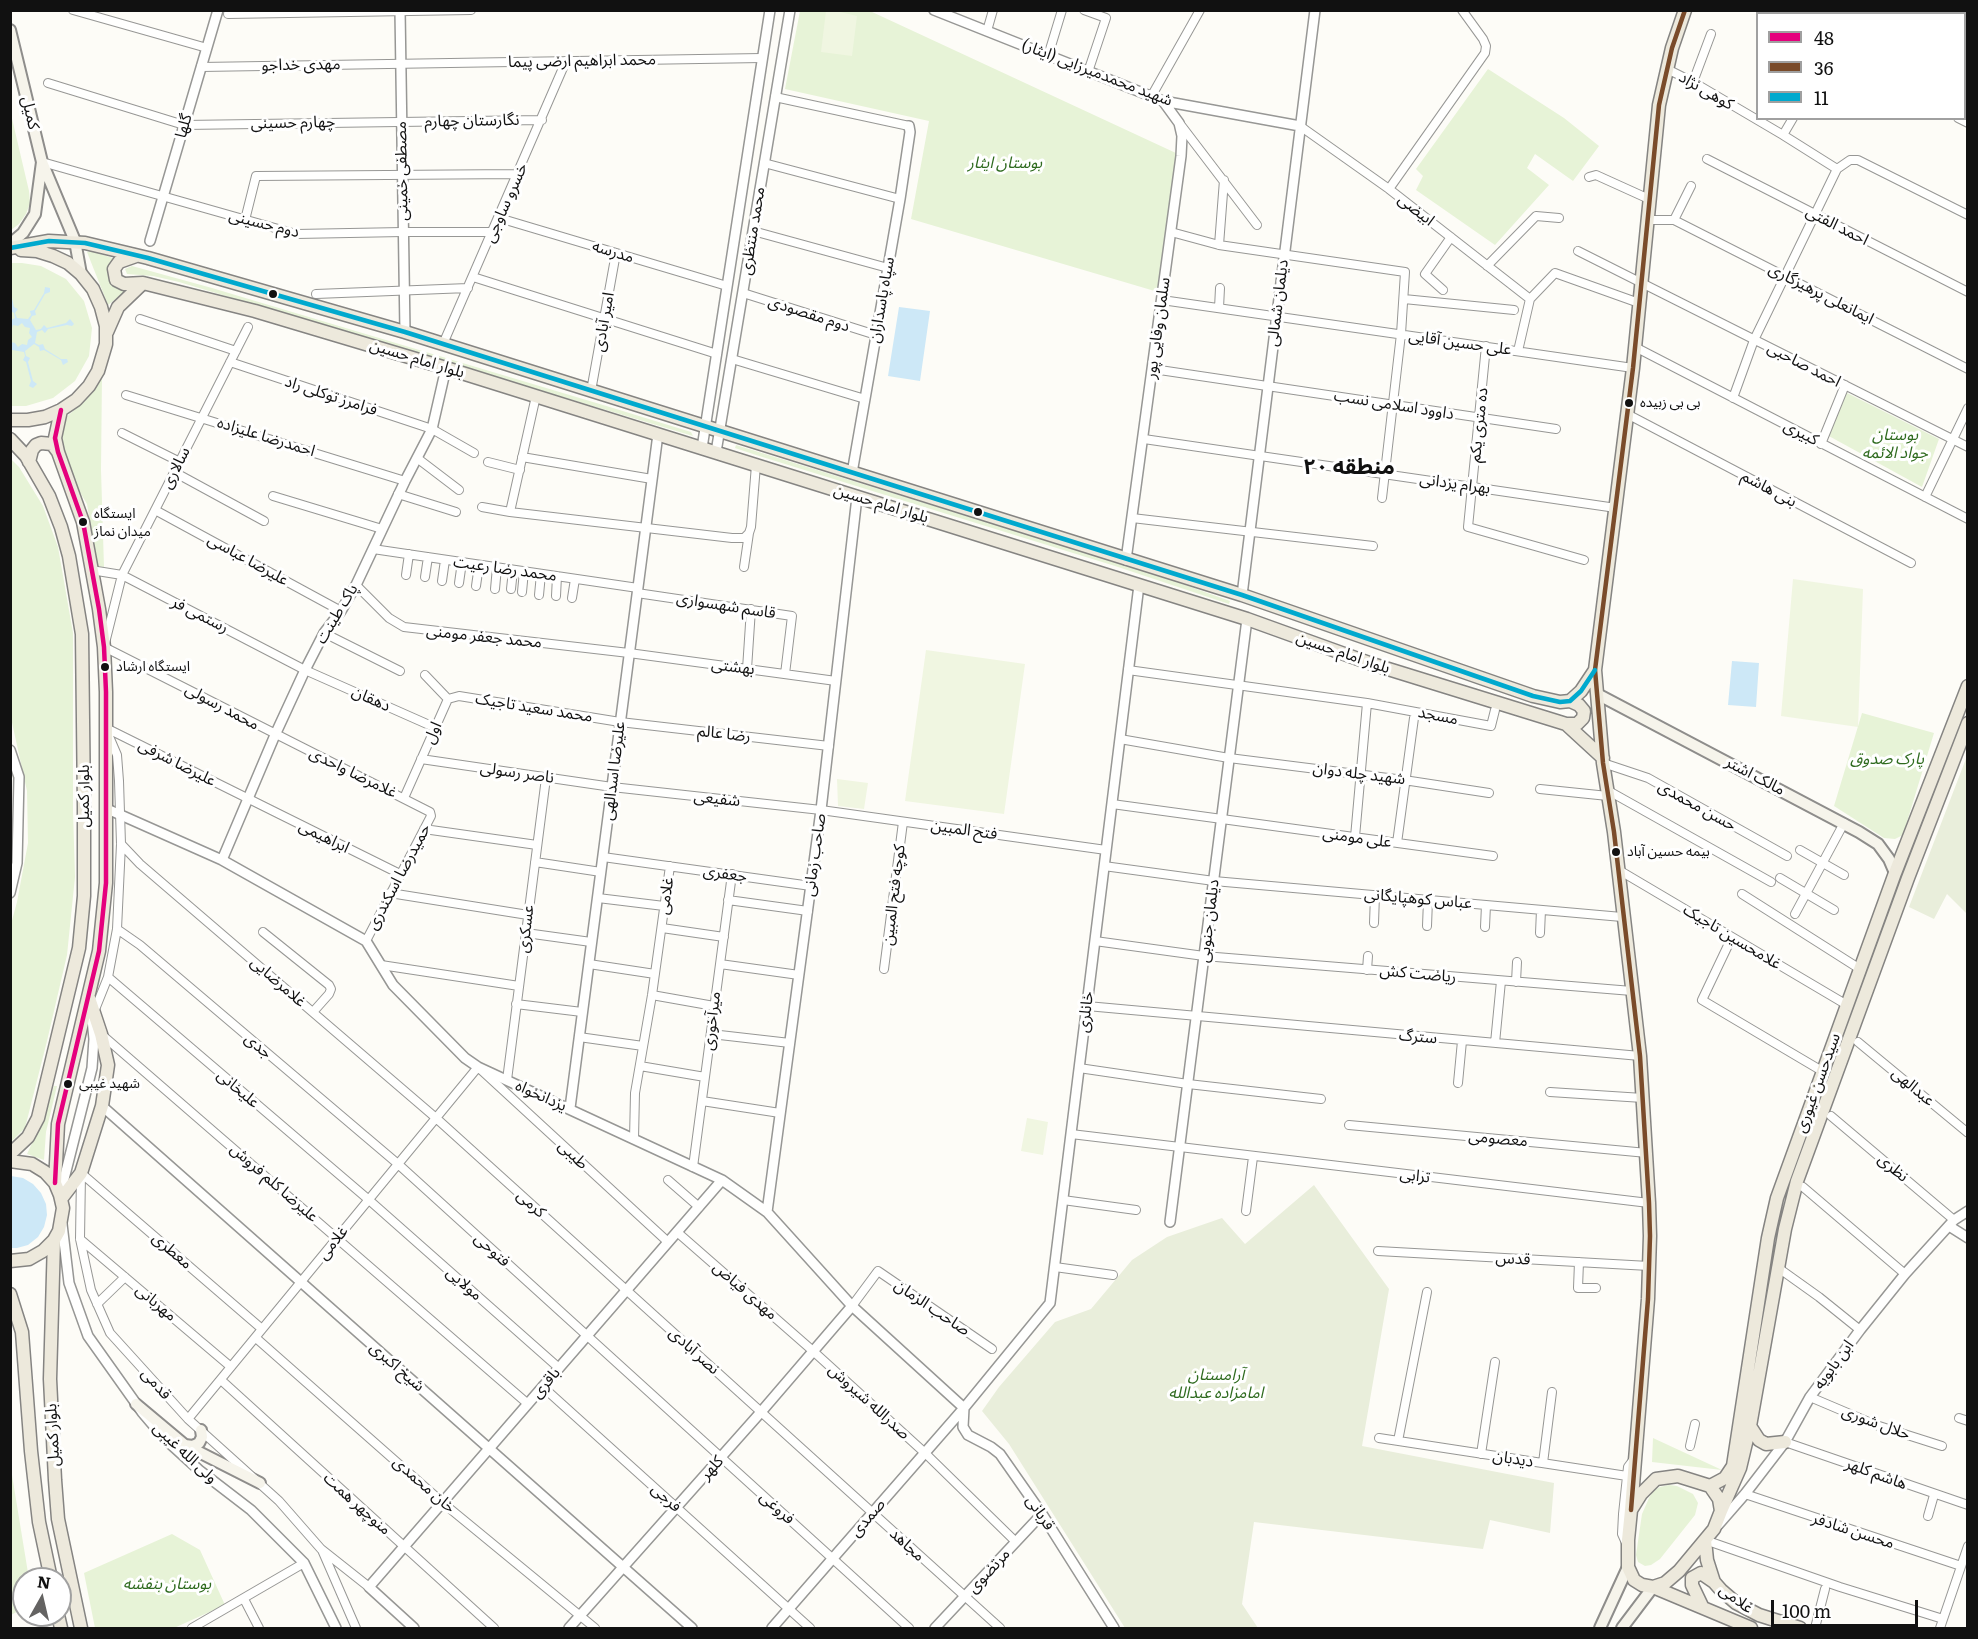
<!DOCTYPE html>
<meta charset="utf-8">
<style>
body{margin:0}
#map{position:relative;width:1978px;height:1639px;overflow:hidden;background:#fdfcf7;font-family:Literata,serif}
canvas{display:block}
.frame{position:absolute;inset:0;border:12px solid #111;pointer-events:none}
.legend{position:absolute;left:1756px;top:12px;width:210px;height:108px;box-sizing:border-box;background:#fff;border:2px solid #a0a0a0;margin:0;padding:8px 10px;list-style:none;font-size:18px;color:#111}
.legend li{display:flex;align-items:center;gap:12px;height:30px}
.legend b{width:30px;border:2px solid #a0a0a0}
.north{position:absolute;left:12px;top:1567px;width:60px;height:60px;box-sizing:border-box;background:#fff;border:2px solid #a0a0a0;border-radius:50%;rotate:8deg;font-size:16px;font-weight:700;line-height:24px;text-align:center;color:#111}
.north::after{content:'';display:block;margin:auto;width:21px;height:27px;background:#646362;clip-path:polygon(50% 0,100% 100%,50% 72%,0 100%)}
.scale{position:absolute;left:1771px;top:1600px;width:147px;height:27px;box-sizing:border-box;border:3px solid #111;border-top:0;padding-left:8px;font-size:18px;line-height:21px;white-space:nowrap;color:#111;-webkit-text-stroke:4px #fff;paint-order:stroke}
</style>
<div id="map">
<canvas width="1978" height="1639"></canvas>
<div class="frame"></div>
<ul class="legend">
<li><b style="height:8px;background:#e5007d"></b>48</li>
<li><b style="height:8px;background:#7a4b2a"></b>36</li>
<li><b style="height:8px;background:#00a9ce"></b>11</li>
</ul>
<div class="north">N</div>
<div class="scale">100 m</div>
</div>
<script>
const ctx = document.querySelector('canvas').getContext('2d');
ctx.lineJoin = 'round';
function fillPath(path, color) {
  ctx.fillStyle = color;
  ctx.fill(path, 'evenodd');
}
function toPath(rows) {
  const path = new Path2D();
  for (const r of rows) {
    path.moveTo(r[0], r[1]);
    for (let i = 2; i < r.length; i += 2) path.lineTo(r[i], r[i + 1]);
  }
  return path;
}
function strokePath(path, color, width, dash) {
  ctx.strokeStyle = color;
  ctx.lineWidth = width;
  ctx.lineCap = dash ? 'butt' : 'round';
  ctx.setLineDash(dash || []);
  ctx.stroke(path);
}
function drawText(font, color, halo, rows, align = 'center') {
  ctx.font = font + ' Literata,"Noto Sans Arabic",serif';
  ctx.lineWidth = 6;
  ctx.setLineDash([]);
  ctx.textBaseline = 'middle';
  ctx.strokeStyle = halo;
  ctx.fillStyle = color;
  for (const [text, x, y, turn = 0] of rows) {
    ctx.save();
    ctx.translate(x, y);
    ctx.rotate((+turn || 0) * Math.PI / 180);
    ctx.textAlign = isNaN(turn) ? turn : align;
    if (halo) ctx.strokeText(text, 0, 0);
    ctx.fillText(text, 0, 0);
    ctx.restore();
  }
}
fillPath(toPath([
 [800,11,870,11,1178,154,1158,292,911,219,929,121,785,89],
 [1488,69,1564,118,1599,146,1573,181,1535,154,1527,168,1549,185,1495,245,1416,190,1423,176,1416,169],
 [10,110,29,191,30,203,26,214,19,224,11,230],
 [91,251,119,260,109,270,110,279,129,288,108,305,87,252],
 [11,263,22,263,41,266,66,279,84,301,92,328,89,356,75,381,53,398,26,406,11,406],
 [132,266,212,288,613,408,691,432,693,436,179,282,153,276,127,274,125,269],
 [102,375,101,470,104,567,97,566,87,504,69,474,61,440,64,419,86,400],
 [1845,392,1939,439,1922,487,1827,435],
 [736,445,1149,572,1230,601,1229,604,1115,566,756,455,735,448],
 [10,458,19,467,43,506,58,547,73,633,73,811,75,877,67,955,47,1041,25,1128,11,1142,11,924,17,902,28,843,27,791,11,718],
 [1862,713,1934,733,1903,835,1895,839,1884,838,1834,806],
 [54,1086,57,1086,46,1132,44,1160,27,1154,41,1124],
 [1653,1438,1722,1470,1652,1462],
 [12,1475,29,1579,24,1579,24,1608,11,1615],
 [1669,1485,1677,1486,1693,1494,1698,1503,1695,1515,1660,1559,1651,1565,1645,1566,1638,1562,1636,1555,1642,1514,1649,1498,1653,1491,1660,1487],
 [172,1534,200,1550,225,1605,174,1628,95,1628,84,1573]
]), '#e7f3d7');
fillPath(toPath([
 [1967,756,1967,914,1947,894,1934,919,1909,907],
 [1314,1185,1389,1289,1362,1446,1554,1483,1550,1533,1490,1520,1483,1549,1254,1522,1242,1604,1258,1628,1125,1628,1009,1444,982,1411,999,1387,1055,1322,1091,1309,1132,1260,1167,1237,1222,1218,1245,1244]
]), '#e9eedb');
fillPath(toPath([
 [826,11,836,11,857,16,852,56,821,52],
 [1793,579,1863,589,1858,727,1781,716],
 [926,650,1025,664,1004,814,905,801],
 [837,779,868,783,864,809,838,806],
 [1027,1118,1048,1122,1043,1155,1021,1151]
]), '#f0f6e1');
fillPath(toPath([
 [45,287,50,288,50,292,45,294,35,311,36,315,32,316,30,320,36,330,41,329,44,325,47,328,66,323,70,319,74,324,72,326,67,325,48,329,45,333,42,330,37,332,35,343,39,345,43,344,45,349,61,359,67,359,68,362,63,365,61,360,44,350,40,351,39,347,34,344,25,351,26,356,30,358,28,362,33,381,37,384,33,388,29,386,31,381,26,362,23,360,25,356,24,352,12,350,11,352,11,342,15,343,18,347,22,344,27,345,28,340,32,337,29,333,30,328,25,327,22,323,18,326,13,325,11,331,11,320,15,318,14,313,11,311,12,308,11,294,14,307,18,309,15,313,17,318,28,319,31,315,30,311,34,310,44,293],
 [899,307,930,311,920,381,888,376],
 [1732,661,1759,663,1756,707,1728,705],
 [11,1176,23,1178,33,1184,41,1193,46,1204,47,1215,44,1227,38,1237,28,1245,17,1248,11,1248]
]), '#cde8f7');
const minor = toPath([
 [73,10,207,48],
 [1084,10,1106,18,1088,72],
 [1761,10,1766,14],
 [228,14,471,10],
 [987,31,993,10],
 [1048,56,1062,10],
 [201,67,762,58],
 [1667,69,1693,82,1783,135,1837,169],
 [1693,82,1711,34],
 [48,83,184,125,542,120],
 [775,97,909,126],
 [1151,97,1200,10],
 [1958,118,1968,123],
 [1180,124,1257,225],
 [1300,126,1389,189,1530,299],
 [1783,135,1793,118],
 [1707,159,1968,292],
 [42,162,296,234,403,232,493,232],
 [764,163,900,199],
 [1589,177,1596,175,1649,199],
 [1389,189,1485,53,1486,46,1483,39,1462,10],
 [499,218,727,286],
 [245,220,256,176,518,174],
 [1647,220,1674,220,1968,369],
 [1674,220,1691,186],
 [753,231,888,268],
 [1171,232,1219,245,1405,272,1401,334,1382,498],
 [1219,245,1224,180],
 [1578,251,1968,447],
 [1487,266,1536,216,1559,218],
 [473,277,717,354],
 [1443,290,1425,274,1451,237],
 [743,293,876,335],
 [316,294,468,288],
 [1404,299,1514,310],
 [1530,299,1555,273,1639,303],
 [1162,300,1633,368],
 [1219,308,1220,288],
 [140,319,236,351],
 [248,327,122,575,104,647,430,812,431,816,366,941],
 [443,344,566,61],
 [1486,346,1468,527,1584,560],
 [1635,347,1968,519],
 [1518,351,1530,299],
 [732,359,865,399],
 [230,362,432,429,474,453],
 [1153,369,1556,429],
 [591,391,616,253],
 [126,395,405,481],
 [1733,398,1754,340,1837,169,1850,160,1858,160,1968,215],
 [1627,414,1911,563],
 [122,433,180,462],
 [1144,439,1616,508],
 [1821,444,1845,385],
 [522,457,652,479],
 [417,458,459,490],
 [488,462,520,470],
 [174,472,264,521],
 [398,494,456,512],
 [273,496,382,529],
 [1925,497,1968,408],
 [482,507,510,512,732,538,744,538,749,533,751,527,756,465],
 [155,510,341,611],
 [510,512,536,396],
 [1132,518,1373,546],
 [373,549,638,588],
 [744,567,749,533],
 [91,570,122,575,305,670,436,728],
 [406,575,409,554],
 [425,577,428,557],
 [442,581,445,560],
 [459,583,462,562],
 [356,585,389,618,404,627,629,653,836,681],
 [476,586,479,565],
 [495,589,497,567],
 [511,589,513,570],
 [522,592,524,571],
 [637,593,792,616,785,674],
 [539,595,541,574],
 [556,596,557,576],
 [572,598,575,579],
 [324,633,400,671],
 [747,669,751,609],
 [1128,670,1367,703,1491,726,1495,710],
 [425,675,448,699],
 [448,699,459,696,620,722,829,746],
 [106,728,400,874],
 [1120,739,1229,758,1404,780,1489,793],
 [421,759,612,787,821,810,1106,850],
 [1603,763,1648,778,1787,856],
 [1540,789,1608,796],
 [1607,790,1771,882],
 [404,798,448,699],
 [1112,804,1493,856],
 [424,829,537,845],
 [1355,837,1367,703],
 [1397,843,1414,718],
 [121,844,140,864,436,1118,1000,1628],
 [1800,850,1844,875],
 [603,857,811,886],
 [535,862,601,872],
 [1104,866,1214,881,1622,917],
 [1617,869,1847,1005],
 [1780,878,1834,910],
 [390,893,528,915],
 [1742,894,1860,969],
 [598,898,664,906],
 [728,900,808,911],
 [1795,914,1844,823],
 [1374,923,1375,895],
 [1427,926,1428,900],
 [1485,927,1486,905],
 [662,928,724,937],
 [117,929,140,945,398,1164,909,1628],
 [263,932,329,985,331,989,329,994,313,1012],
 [526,933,591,942],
 [1540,933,1541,910],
 [1732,937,1702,1000,1822,1071],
 [1095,941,1204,956,1632,991],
 [589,964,655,974],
 [720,964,799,975],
 [381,965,519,986],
 [884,969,903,822],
 [1367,970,1368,956],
 [108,977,369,1200,559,1368],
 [1516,982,1517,962],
 [652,995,714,1006],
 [516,1004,582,1012],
 [1087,1006,1640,1056],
 [94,1012,108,977,117,929,121,844,119,781,117,755,108,734],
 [101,1034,528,1404],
 [711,1034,790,1043],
 [579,1037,643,1046],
 [1858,1042,1968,1133],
 [1495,1043,1501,981],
 [640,1066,705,1077],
 [1079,1068,1188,1084,1321,1099],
 [507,1080,546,778],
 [1458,1083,1462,1041],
 [1550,1092,1643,1098],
 [702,1101,780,1113],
 [1831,1116,1954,1220],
 [1349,1125,1647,1153],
 [1071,1134,1649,1203],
 [634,1139,635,1093,652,995,670,866],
 [693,1167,732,874],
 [81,1173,262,1329],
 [81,1174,80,1239,91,1290,110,1333,188,1419,279,1501,321,1549,369,1587],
 [668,1180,699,1207],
 [1803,1187,1905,1274],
 [1063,1200,1136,1210],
 [1246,1211,1253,1157],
 [677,1232,813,1351,925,1453,1016,1542],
 [80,1239,231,1367],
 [1378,1251,1649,1266],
 [1579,1262,1578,1288,1596,1288],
 [1055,1267,1113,1275],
 [1777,1267,1819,1297,1860,1330],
 [97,1304,125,1277],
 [852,1306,878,1271,992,1349],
 [256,1338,443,1503,595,1628],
 [221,1380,494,1628],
 [543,1387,810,1628],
 [1810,1397,1876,1425,1942,1446],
 [1959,1418,1968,1421],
 [188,1419,478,1067,668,1242],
 [1379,1438,1627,1476],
 [1398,1441,1427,1292],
 [1785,1442,1968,1505],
 [1690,1446,1695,1424],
 [1481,1454,1495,1362],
 [1543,1463,1552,1392],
 [1745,1494,1961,1566],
 [1928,1516,1934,1495],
 [1705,1540,1840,1587,1943,1619],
 [1626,1543,1622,1534,1623,1514,1628,1467,1634,1459],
 [322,1550,356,1628],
 [244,1599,259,1628],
 [192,1628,304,1563],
 [1815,1628,1825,1589],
 [1940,1628,1968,1546]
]);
const tertiary = toPath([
 [400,10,405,332],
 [934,10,1163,101,1300,126],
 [150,241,218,10],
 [702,448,770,10],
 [716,452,790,10],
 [852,473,900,199,910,132,909,126],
 [1126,560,1181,156,1182,136,1179,123,1163,101],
 [1242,595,1315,10],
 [10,750,19,777,17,863,10,893],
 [105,808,222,860,366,941,393,985,465,1058,478,1067,722,1180,767,1212,852,1306,964,1408],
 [222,860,275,735,305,670,324,633,341,611,356,585,405,481,432,429,446,368],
 [102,1106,692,1628],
 [570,1108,658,434],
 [60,1195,92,1068,94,1039,92,1019],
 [767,1212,821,810,857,497],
 [1170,1222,1247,619],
 [62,1224,69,1283,88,1336,142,1412,165,1439,199,1470,251,1510,304,1563,336,1628],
 [1949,1226,1968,1238],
 [964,1408,963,1427,968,1435,991,1447,1000,1454,1042,1514,1114,1628],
 [1718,1525,1745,1494,1785,1442,1810,1397,1860,1330,1905,1274,1954,1220,1968,1211],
 [414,1628,369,1587,722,1180],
 [569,1628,761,1412,852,1306],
 [772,1628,964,1408,1050,1303,1139,585],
 [935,1628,1042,1514]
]);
const secondary = toPath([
 [10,30,42,162,75,241,81,274],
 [10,244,23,233,35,214,42,162],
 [1599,695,1859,832,1878,844,1889,859,1895,873],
 [136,1404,185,1445,260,1483],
 [185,1445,193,1446,199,1443,202,1437,201,1430],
 [1600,1628,1628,1567],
 [1622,1628,1653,1587]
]);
const primary = toPath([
 [10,248,49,241,85,243,148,258,405,332,1242,595,1533,696,1560,702,1570,701,1581,691,1595,670],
 [136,256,119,262,114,269,116,280,124,284,143,283,255,311,446,368,1247,619,1372,664,1566,724,1603,758],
 [107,332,118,307,143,283],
 [10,420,28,420,45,417,61,410,76,400,89,386,98,371,106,344,106,326,101,307,93,289,81,274,68,263,53,256,37,251,21,250],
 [10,439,26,456,49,496,61,527,69,556,82,634,84,807,84,896,79,948,38,1118,28,1137,10,1154],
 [29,462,32,450,36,445,41,443,52,444,58,452],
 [1566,724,1577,724,1583,718,1584,711,1579,705,1570,701],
 [10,1161,32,1164,45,1172,55,1183,60,1195,63,1208,59,1231,54,1240,43,1251,29,1259,10,1261],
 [55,1183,58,1124,99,951,106,883,106,692,104,647,99,609,83,522,58,452,55,438,61,410],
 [61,1199,81,1173,102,1106,108,1065,101,1034,89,998],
 [54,1240,50,1379,55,1480,58,1519,81,1628],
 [10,1294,22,1332,31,1451,39,1522,51,1579],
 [1748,1423,1759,1440,1766,1444,1785,1442],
 [1710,1486,1725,1478,1733,1466,1768,1238,1777,1198,1895,873,1968,686],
 [1631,1510,1648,1299,1650,1236,1649,1203,1640,1056,1614,832,1603,763,1595,670,1633,368,1659,105,1672,48,1685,10],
 [1721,1511,1740,1468,1750,1426,1785,1229,1797,1181,1908,878,1968,723],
 [1705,1540,1707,1560,1714,1582,1721,1590,1736,1603,1759,1615,1800,1628],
 [1653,1587,1665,1583,1679,1571,1714,1529,1721,1511,1719,1499,1710,1486,1678,1476,1656,1479,1641,1494,1631,1510,1628,1540,1628,1567,1634,1580,1642,1585,1653,1587,1751,1628],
 [1702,1606,1692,1585,1692,1578,1701,1573,1714,1582],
 [58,1615,61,1628]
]);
const trunk = toPath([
 [1887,10,1892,14],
 [1936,10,1940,14],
 [1964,30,1968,32],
 [1964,64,1968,66]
]);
strokePath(minor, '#979795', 10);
strokePath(tertiary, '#979795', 12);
strokePath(secondary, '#8e8d8b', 14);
strokePath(primary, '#858482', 15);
strokePath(trunk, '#858482', 16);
strokePath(minor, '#fffffe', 8);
strokePath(tertiary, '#fffffe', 9);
strokePath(secondary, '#f6f4eb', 10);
strokePath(primary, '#ede9dc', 12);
strokePath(trunk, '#ece5da', 14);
strokePath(toPath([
 [55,1183,58,1124,99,951,106,883,106,692,104,647,99,609,83,522,58,452,55,438,61,410]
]), '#e5007d', 4.5);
strokePath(toPath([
 [1631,1510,1648,1299,1650,1236,1649,1203,1640,1056,1614,832,1603,763,1595,670,1633,368,1659,105,1672,48,1685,10]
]), '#7a4b2a', 4.5);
strokePath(toPath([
 [10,248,49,241,85,243,148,258,405,332,1242,595,1533,696,1560,702,1570,701,1581,691,1595,670]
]), '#00a9ce', 4.5);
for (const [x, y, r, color] of [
 [273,294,5,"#111"],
 [1629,403,5,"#111"],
 [978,512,5,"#111"],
 [83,522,5,"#111"],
 [105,667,5,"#111"],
 [1616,852,5,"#111"],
 [68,1084,5,"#111"]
]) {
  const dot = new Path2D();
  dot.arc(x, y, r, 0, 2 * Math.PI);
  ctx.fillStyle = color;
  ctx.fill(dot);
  strokePath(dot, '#fff', 2);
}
drawText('14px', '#111', '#fff', [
 ["بی بی زبیده",1640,403],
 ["ایستگاه",94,514],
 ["میدان نماز",94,532],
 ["ایستگاه ارشاد",116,667],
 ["بیمه حسین آباد",1627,852],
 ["شهید غیبی",79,1084]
], 'left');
drawText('16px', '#111', '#fff', [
 ["محمد ابراهیم ارضی پیما",582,61,-1],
 ["مهدی خداجو",301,65,-1],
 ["شهید محمدمیرزایی (ایثار)",1097,73,21],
 ["کوهی نژاد",1706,91,30],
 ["کمیل",30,113,77],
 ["نگارستان چهارم",472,121,-1],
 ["چهارم حسینی",293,123,-1],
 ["گلها",184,126,-74],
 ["مصطفی خمینی",402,171,-91],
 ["خسرو ساوجی",506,203,-66],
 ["ابیضی",1416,210,38],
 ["دوم حسینی",264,224,14],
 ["احمد الفتی",1837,226,27],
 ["محمد منتظری",753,231,-81],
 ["مدرسه",613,252,17],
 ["ایمانعلی پرهیزگاری",1821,294,27],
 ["سپاه پاسداران",882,300,-80],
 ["دیلمان شمالی",1278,303,-83],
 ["دوم مقصودی",809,314,18],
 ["امیر آبادی",604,322,-80],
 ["سلمان وفایی پور",1158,328,-82],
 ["علی حسین آقایی",1460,343,8],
 ["بلوار امام حسین",417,359,17],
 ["احمد صاحبی",1804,365,27],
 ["فرامرز توکلی راد",331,396,18],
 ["داوود اسلامی نسب",1394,405,9],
 ["ده متری یکم",1479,425,-84],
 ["کبیری",1801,433,27],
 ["احمدرضا علیزاده",266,437,17],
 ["سالاری",176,468,-63],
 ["بهرام یزدانی",1455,484,8],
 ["بنی هاشم",1769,489,28],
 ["بلوار امام حسین",881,504,17],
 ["علیرضا عباسی",248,560,29],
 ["محمد رضا رعیت",505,569,8],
 ["قاسم شهسواری",726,606,9],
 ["پاک طینت",337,614,-59],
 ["رستمی فر",200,615,27],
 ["محمد جعفر مومنی",484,637,6],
 ["بلوار امام حسین",1343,653,19],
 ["بهشتی",733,667,7],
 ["دهقان",371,699,24],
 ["محمد رسولی",222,707,28],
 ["محمد سعید تاجیک",534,708,9],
 ["مسجد",1438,716,11],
 ["اول",433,733,-66],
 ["رضا عالم",724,734,6],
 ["علیرضا شرفی",177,763,27],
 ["علیرضا اسدالهی",614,771,-83],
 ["غلامرضا واحدی",353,773,26],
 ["ناصر رسولی",517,773,8],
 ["شهید چله دوان",1359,774,7],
 ["مالک اشتر",1755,776,28],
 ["بلوار کمیل",84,796,-90],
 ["شفیعی",717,799,6],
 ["حسن محمدی",1697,806,29],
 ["فتح المبین",964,830,8],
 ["ابراهیمی",324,837,26],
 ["علی مومنی",1357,838,8],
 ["صاحب زمانی",815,855,-82],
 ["جعفری",725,874,8],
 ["حمیدرضا اسکندری",399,877,-62],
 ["کوچه فتح المبین",894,895,-83],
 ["غلامی",666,896,-82],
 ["عباس کوهپایگانی",1418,899,5],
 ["دیلمان جنوبی",1209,921,-83],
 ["عسکری",526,929,-83],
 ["غلامحسین تاجیک",1732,937,31],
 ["ریاضت کش",1418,974,5],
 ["غلامرضایی",278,982,41],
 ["خانلری",1086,1012,-83],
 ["میرآخوری",712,1021,-83],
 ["سترگ",1418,1037,5],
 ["جدی",258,1046,40],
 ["سیدحسن غیوری",1818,1083,-70],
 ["عبدالهی",1913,1087,40],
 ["علیخانی",238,1089,40],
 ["یزدانخواه",541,1096,24],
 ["معصومی",1498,1139,5],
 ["طیبی",573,1155,43],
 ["نظری",1893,1168,40],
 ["ترابی",1415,1176,7],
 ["علیرضا کلم فروش",274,1183,41],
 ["کرمی",531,1204,42],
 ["غلامی",333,1243,-51],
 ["فتوحی",492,1250,42],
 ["معطری",172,1251,41],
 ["قدس",1513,1259,3],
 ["مولایی",464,1284,41],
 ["مهدی فیاض",745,1291,41],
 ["مهربانی",156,1303,40],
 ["صاحب الزمان",932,1308,34],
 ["نصر آبادی",694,1351,42],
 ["ابن بابویه",1834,1365,-54],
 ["شیخ اکبری",397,1367,41],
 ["باقری",546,1383,-49],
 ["قدمی",156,1384,48],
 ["صدرالله شیروش",869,1402,42],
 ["حلال شوری",1876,1423,20],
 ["بلوار کمیل",53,1435,-93],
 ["ولی الله غیبی",185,1453,43],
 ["دیدبان",1513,1459,9],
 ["کلهر",712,1468,-48],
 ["هاشم کلهر",1876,1474,20],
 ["خان محمدی",424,1485,41],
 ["فرجی",666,1498,42],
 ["منوچهر همت",357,1504,42],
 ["فروغی",777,1508,42],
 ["قربانی",1040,1513,56],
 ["صمدی",868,1518,-49],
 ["محسن شادفر",1853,1531,18],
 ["مجاهد",907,1545,42],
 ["مرتضوی",989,1571,-47],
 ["غلامی",1736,1599,36]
]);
drawText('italic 16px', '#2f6b1f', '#fff', [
 ["بوستان ایثار",1005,163],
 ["بوستان",1895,435],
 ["جواد الائمه",1895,453],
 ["پارک صدوق",1887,759],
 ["آرامستان",1216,1375],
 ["امامزاده عبدالله",1216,1393],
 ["بوستان بنفشه",167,1584]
]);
drawText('bold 22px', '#111', '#fff', [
 ["منطقه ۲۰",1349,468]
]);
</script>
